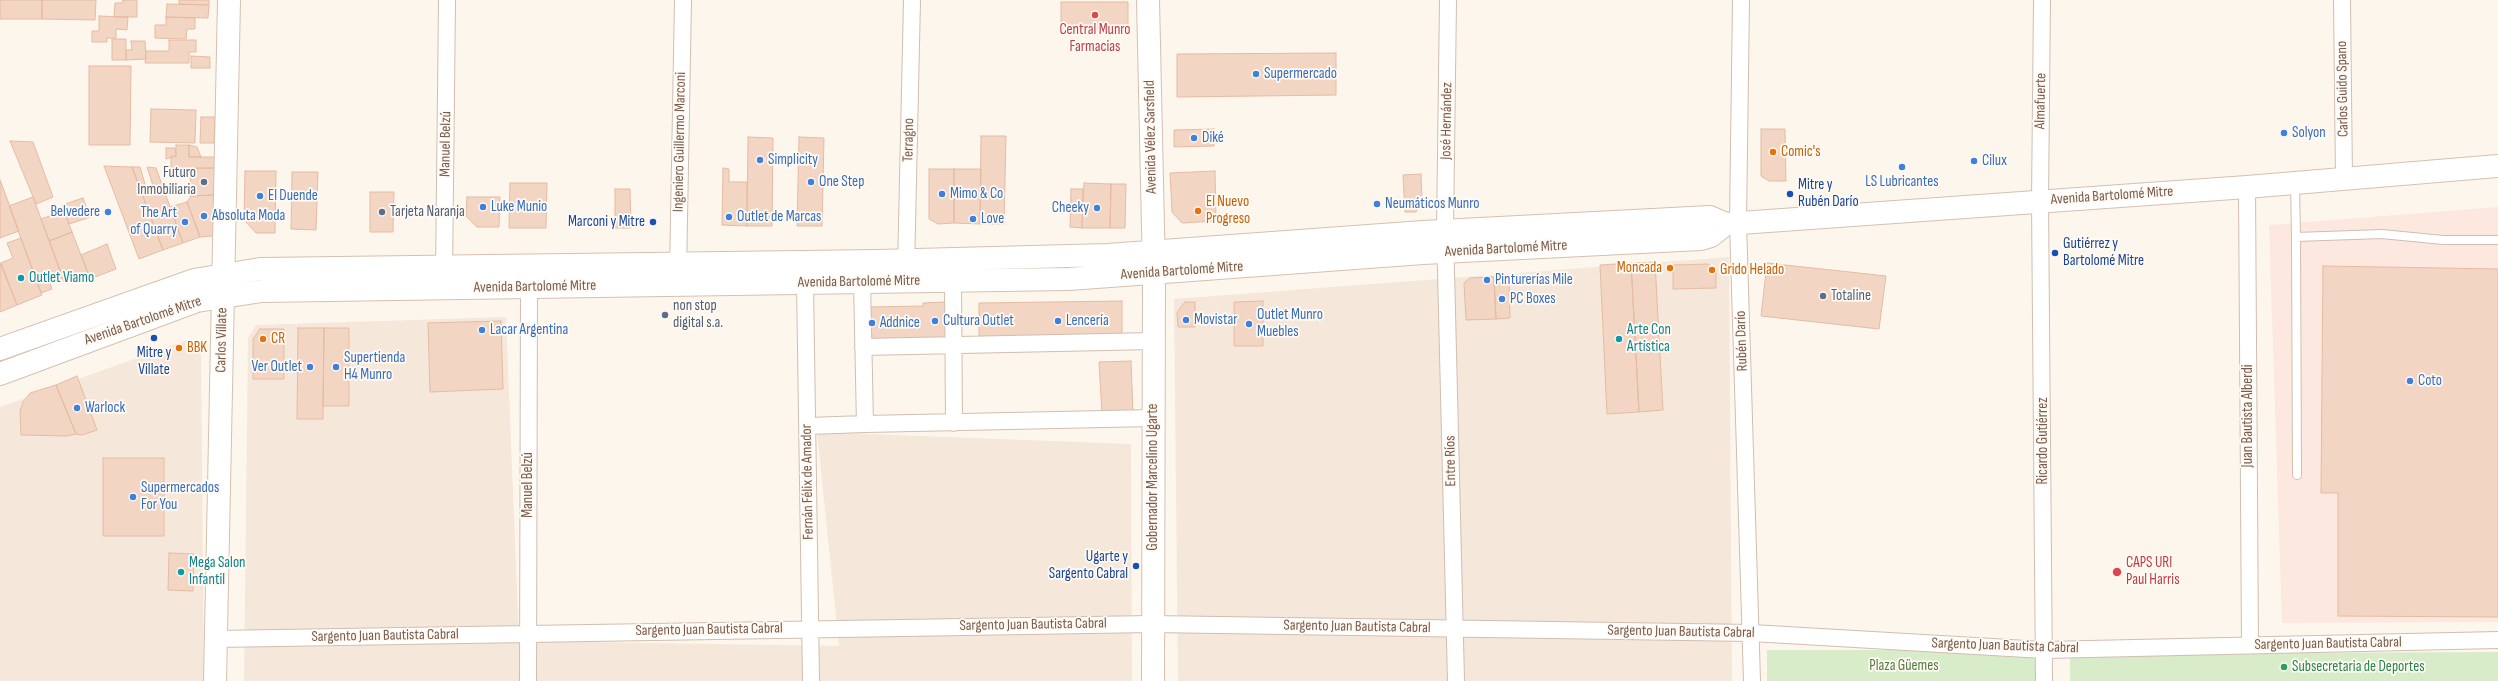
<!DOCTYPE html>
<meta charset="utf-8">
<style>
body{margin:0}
canvas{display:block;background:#fdf6ec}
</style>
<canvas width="2498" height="681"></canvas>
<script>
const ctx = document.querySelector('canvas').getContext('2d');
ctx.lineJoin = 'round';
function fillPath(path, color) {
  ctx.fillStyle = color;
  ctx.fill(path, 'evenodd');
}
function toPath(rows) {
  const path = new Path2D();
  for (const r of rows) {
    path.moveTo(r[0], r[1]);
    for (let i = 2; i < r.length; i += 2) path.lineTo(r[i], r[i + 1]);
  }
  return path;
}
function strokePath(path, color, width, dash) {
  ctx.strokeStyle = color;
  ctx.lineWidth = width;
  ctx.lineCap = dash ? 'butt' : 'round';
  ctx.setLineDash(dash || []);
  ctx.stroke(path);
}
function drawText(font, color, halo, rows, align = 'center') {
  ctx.font = font + ' "Sofia Sans Condensed",sans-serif';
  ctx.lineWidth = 3.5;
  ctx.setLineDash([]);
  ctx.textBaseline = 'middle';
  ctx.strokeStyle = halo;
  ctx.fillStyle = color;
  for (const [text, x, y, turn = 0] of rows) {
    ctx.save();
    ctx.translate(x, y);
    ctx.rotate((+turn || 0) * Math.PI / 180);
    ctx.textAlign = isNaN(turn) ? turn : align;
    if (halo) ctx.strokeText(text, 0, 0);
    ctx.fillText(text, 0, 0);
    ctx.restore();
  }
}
fillPath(toPath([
 [1729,257,1732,681,1178,681,1174,299],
 [506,317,519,641,839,646,817,432,1131,444,1132,681,244,681,248,338,256,325],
 [190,339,201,345,204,681,0,681,0,407]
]), '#f5e8da');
fillPath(toPath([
 [2498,207,2498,622,2282,623,2269,225]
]), '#fde8e0');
fillPath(toPath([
 [1767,650,2040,650,2040,681,1767,681],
 [2498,652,2498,681,2070,681,2070,654]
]), '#d8ecc9');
const building = toPath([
 [0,0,42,0,42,19,0,19,0,0],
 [42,0,96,0,95,20,42,19,42,0],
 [123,0,137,0,137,17,114,17,115,3,122,3,123,0],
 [179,0,209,0,209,5,179,4,179,0],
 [1061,2,1128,2,1128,28,1061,28,1061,2],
 [167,4,209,5,208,18,166,17,167,4],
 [99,16,128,17,127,30,116,29,116,38,107,38,107,42,92,42,92,31,99,31,99,16],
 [166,17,195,18,195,29,187,29,186,39,155,38,155,25,166,25,166,17],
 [112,39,126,39,126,60,112,60,112,39],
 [169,40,196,40,196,52,189,52,189,63,145,63,146,51,169,51,169,40],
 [131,41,145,41,146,59,126,60,126,50,132,50,131,41],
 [1336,53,1336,95,1177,97,1177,54,1336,53],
 [191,56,210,57,210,68,191,68,191,56],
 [89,66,131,66,130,145,89,145,89,66],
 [151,109,196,110,195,143,150,142,151,109],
 [201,117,215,117,214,143,200,143,201,117],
 [1214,129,1214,146,1174,147,1174,130,1214,129],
 [1761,129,1785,129,1786,181,1769,181,1761,176,1761,129],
 [981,136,1006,136,1004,224,980,224,981,136],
 [748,137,773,138,772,226,747,226,748,137],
 [799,137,824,138,822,226,797,226,799,137],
 [10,141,33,142,53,197,36,204,10,141],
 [176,145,189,145,189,157,217,157,216,168,171,168,171,156,176,156,176,145],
 [189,145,197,147,201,157,189,157,189,145],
 [166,148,175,148,176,156,166,159,166,148],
 [104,166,132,167,163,250,139,259,104,166],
 [132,167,140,167,148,194,155,192,147,167,156,168,183,243,163,250,132,167],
 [216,168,216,195,191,196,190,169,216,168],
 [723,168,729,169,729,182,747,182,747,226,722,225,723,168],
 [929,169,954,169,954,223,938,224,929,219,929,169],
 [954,169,981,169,980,224,954,223,954,169],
 [245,171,276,171,275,233,256,233,244,220,245,171],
 [1215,171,1216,221,1182,223,1172,212,1170,173,1215,171],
 [292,172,318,172,316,230,291,229,292,172],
 [1421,174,1422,201,1416,212,1405,212,1403,175,1421,174],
 [0,180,19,231,0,238,0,180],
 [510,183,547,183,546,228,509,228,510,183],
 [1084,183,1111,184,1110,228,1082,228,1084,183],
 [1111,184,1126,184,1125,228,1110,228,1111,184],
 [615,189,630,189,631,228,615,228,615,189],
 [1071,189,1083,189,1082,228,1070,227,1071,189],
 [370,192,394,192,393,232,370,232,370,192],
 [216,195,217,229,212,236,200,237,187,202,191,196,216,195],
 [33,197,63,278,50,283,52,289,41,293,9,206,33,197],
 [467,197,500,197,499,227,477,227,466,216,467,197],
 [83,198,90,217,69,224,62,205,83,198],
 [187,202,200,237,183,243,170,207,187,202],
 [64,211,72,232,49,241,41,219,64,211],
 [72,232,88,273,64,282,49,241,72,232],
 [21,238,42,295,17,305,1,263,13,258,7,243,21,238],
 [107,244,116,269,90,279,81,255,107,244],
 [1655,262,1663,410,1639,412,1631,263,1655,262],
 [0,263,17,305,0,312,0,263],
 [1631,263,1639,412,1607,414,1600,265,1631,263],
 [1767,263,1886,276,1879,329,1761,316,1767,263],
 [1708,264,1716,271,1716,288,1673,289,1673,265,1708,264],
 [2323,266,2498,269,2498,617,2338,616,2338,493,2321,493,2323,266],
 [1494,277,1496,319,1466,320,1464,283,1470,278,1494,277],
 [1494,279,1509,280,1510,318,1496,319,1494,279],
 [1122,301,1122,335,979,337,979,303,1122,301],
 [1263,301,1263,346,1234,346,1234,302,1263,301],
 [945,302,947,339,869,341,869,307,923,306,923,303,945,302],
 [1185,302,1195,302,1195,327,1178,327,1177,312,1185,302],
 [501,321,503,389,430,392,428,323,501,321],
 [298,328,324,328,323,419,297,419,298,328],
 [324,328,349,328,349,406,323,406,324,328],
 [260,329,284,329,284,379,253,379,253,339,260,329],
 [1131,361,1133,414,1102,414,1099,362,1131,361],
 [77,376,97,430,82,435,76,434,56,385,77,376],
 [56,385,76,434,67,436,21,435,20,411,23,402,30,393,56,385],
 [103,458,164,458,164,536,103,536,103,458],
 [169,553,194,554,193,591,168,590,169,553]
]);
fillPath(building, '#f3d5c3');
strokePath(building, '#e6bba3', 1);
const lane = toPath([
 [2295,184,2296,237],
 [2297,475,2296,237,2382,234,2443,240,2498,240]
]);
const street = toPath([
 [1448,0,1445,230,1456,681],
 [1741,0,1738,223,1752,681],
 [2042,0,2040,201,2044,681],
 [2342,0,2344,179],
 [2247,187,2250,645],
 [906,270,912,0],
 [678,274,683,0],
 [444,276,447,0],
 [862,281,865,424,1153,418],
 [953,281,954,423],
 [805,283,811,681],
 [863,347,1154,341],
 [808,426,865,424],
 [215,639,1152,624,1752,633,2044,650,2498,640],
 [528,681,529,289]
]);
const secondary = toPath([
 [1148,0,1154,273,1153,681],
 [0,349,194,280,260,269,878,261,1108,255,1423,232,1710,217,1726,224,2247,187,2498,166],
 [0,374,197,301,262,291,1069,279,1423,253,1701,239,1711,236,1726,224],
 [215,681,229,0]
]);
strokePath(lane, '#d1beb0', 10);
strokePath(street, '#d1beb0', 18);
strokePath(secondary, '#d6c0b0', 24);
strokePath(lane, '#fff', 8);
strokePath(street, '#fff', 16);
strokePath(secondary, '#fff', 22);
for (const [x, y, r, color] of [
 [1095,15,4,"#e0444e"],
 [1256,74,4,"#3f7fe0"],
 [2284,133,4,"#3f7fe0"],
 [1194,138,4,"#3f7fe0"],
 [1773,152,4,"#e8710a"],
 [760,160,4,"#3f7fe0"],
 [1974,161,4,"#3f7fe0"],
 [1902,167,4,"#3f7fe0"],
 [204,182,4,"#5c6f8a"],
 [811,182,4,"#3f7fe0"],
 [942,194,4,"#3f7fe0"],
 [1790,194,4,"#1a4fb4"],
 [260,196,4,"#3f7fe0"],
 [1377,204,4,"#3f7fe0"],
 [483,207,4,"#3f7fe0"],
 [1097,208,4,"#3f7fe0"],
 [1198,211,4,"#e8710a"],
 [108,212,4,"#3f7fe0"],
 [382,212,4,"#5c6f8a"],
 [204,216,4,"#3f7fe0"],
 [729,217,4,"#3f7fe0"],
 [973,219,4,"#3f7fe0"],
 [185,222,4,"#3f7fe0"],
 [653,222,4,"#1a4fb4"],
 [2055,253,4,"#1a4fb4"],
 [1670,268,4,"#e8710a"],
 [1712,270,4,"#e8710a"],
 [21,278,4,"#0f9aa8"],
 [1487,280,4,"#3f7fe0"],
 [1823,296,4,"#5c6f8a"],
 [1502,299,4,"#3f7fe0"],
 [665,315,4,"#5c6f8a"],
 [1186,320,4,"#3f7fe0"],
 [935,321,4,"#3f7fe0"],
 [1058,321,4,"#3f7fe0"],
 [872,323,4,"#3f7fe0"],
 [1249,324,4,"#3f7fe0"],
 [482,330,4,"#3f7fe0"],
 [154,338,4,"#1a4fb4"],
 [263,339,4,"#e8710a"],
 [1619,339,4,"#0f9aa8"],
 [179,348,4,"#e8710a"],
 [310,367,4,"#3f7fe0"],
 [336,367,4,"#3f7fe0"],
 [2410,381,4,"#3f7fe0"],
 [77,408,4,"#3f7fe0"],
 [133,497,4,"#3f7fe0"],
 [1136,566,4,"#1a4fb4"],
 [181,572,4,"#0f9aa8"],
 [2117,572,5,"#e0444e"],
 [2284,667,4,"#2e9e5b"]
]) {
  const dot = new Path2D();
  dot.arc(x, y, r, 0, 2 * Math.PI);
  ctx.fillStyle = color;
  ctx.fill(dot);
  strokePath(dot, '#fffaf3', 1.5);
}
drawText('15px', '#be3a42', '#fffaf3', [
 ["Central Munro",1095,30],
 ["Farmacias",1095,47],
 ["CAPS URI",2126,563,"left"],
 ["Paul Harris",2126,580,"left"]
]);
drawText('15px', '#366cbe', '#fffaf3', [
 ["Supermercado",1264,74],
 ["Solyon",2292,133],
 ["Diké",1202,138],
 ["Simplicity",768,160],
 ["Cilux",1982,161],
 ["One Step",819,182],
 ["LS Lubricantes",1902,182,"center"],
 ["Mimo & Co",950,194],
 ["El Duende",268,196],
 ["Neumáticos Munro",1385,204],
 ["Luke Munio",491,207],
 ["Cheeky",1089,208,"right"],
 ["Belvedere",100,212,"right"],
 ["The Art",177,213,"right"],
 ["of Quarry",177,230,"right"],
 ["Absoluta Moda",212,216],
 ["Outlet de Marcas",737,217],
 ["Love",981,219],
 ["Pinturerías Mile",1495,280],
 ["PC Boxes",1510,299],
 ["Outlet Munro",1257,315],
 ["Muebles",1257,332],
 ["Movistar",1194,320],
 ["Cultura Outlet",943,321],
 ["Lencería",1066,321],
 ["Addnice",880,323],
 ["Lacar Argentina",490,330],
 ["Supertienda",344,358],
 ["H4 Munro",344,375],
 ["Ver Outlet",302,367,"right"],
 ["Coto",2418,381],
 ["Warlock",85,408],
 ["Supermercados",141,488],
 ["For You",141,505]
], 'left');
drawText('15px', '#7a5c4d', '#fffaf3', [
 ["Carlos Guido Spano",2343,89,-91],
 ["Almafuerte",2041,101,-89],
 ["José Hernández",1447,121,-89],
 ["Avenida Vélez Sarsfield",1151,137,-91],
 ["Terragno",909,140,-89],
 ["Ingeniero Guillermo Marconi",680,142,-89],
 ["Manuel Belzú",446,144,-89],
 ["Avenida Bartolomé Mitre",2112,196,-4],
 ["Avenida Bartolomé Mitre",1506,249,-3],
 ["Avenida Bartolomé Mitre",1182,271,-4],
 ["Avenida Bartolomé Mitre",859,282,-1],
 ["Avenida Bartolomé Mitre",535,287,-1],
 ["Avenida Bartolomé Mitre",143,321,-19],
 ["Carlos Villate",222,340,-89],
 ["Rubén Darío",1742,341,-92],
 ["Juan Bautista Alberdi",2248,416,-90],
 ["Ricardo Gutiérrez",2043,441,-90],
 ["Entre Ríos",1451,461,-91],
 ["Gobernador Marcelino Ugarte",1153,477,-90],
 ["Fernán Félix de Amador",808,482,-91],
 ["Manuel Belzú",528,485,-90],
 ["Sargento Juan Bautista Cabral",1033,625,-1],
 ["Sargento Juan Bautista Cabral",1357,627,1],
 ["Sargento Juan Bautista Cabral",709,630,-1],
 ["Sargento Juan Bautista Cabral",1681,632,1],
 ["Sargento Juan Bautista Cabral",385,636,-1],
 ["Sargento Juan Bautista Cabral",2328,644,-1],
 ["Sargento Juan Bautista Cabral",2005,646,2]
]);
drawText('15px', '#c56008', '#fffaf3', [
 ["Comic's",1781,152],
 ["El Nuevo",1206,202],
 ["Progreso",1206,219],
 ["Moncada",1662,268,"right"],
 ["Grido Helado",1720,270],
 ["CR",271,339],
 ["BBK",187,348]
], 'left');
drawText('15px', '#4e5e75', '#fffaf3', [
 ["Futuro",196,173,"right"],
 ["Inmobiliaria",196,190,"right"],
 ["Tarjeta Naranja",390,212],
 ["Totaline",1831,296],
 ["non stop",673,306],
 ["digital s.a.",673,323]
], 'left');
drawText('15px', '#164399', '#fffaf3', [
 ["Mitre y",1798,185],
 ["Rubén Darío",1798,202],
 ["Marconi y Mitre",645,222,"right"],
 ["Gutiérrez y",2063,244],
 ["Bartolomé Mitre",2063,261],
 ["Mitre y",154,353,"center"],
 ["Villate",154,370,"center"],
 ["Ugarte y",1128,557,"right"],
 ["Sargento Cabral",1128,574,"right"]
], 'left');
drawText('15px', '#0d838f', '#fffaf3', [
 ["Outlet Viamo",29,278],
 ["Arte Con",1627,330],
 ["Artística",1627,347],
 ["Mega Salon",189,563],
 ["Infantil",189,580]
], 'left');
drawText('15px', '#537a41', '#fffaf3', [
 ["Plaza Güemes",1904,666]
]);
drawText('15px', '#27864d', '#fffaf3', [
 ["Subsecretaria de Deportes",2292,667]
], 'left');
</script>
